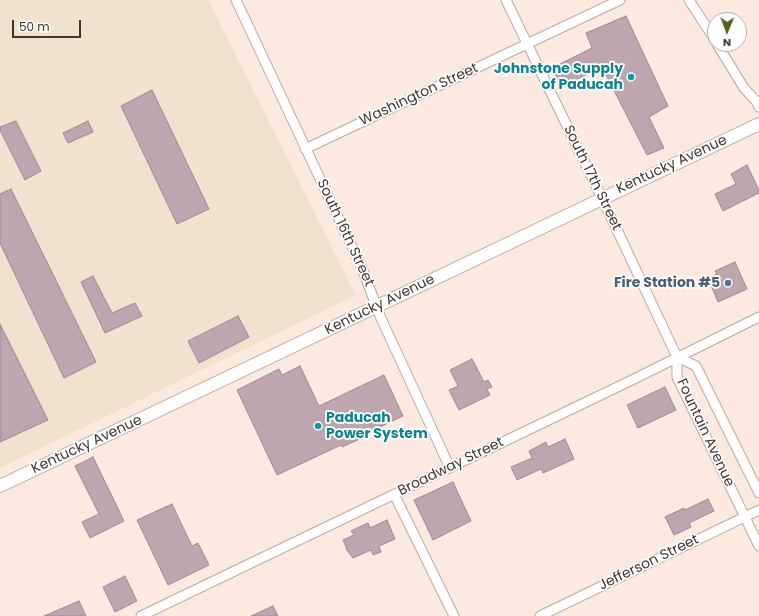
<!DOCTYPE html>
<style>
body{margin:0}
#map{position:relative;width:759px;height:616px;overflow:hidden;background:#fceae0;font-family:Poppins,sans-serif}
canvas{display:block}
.north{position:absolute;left:707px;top:12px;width:40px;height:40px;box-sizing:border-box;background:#fff;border:1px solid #b2afad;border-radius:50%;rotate:181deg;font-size:11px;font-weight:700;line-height:16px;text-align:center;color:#3f3631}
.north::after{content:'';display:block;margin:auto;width:14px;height:18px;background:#486619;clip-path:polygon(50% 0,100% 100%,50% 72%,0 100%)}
.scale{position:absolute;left:12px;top:20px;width:69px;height:18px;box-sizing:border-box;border:2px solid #3f3631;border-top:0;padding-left:5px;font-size:12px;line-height:14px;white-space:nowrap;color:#3f3631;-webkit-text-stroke:3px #fff;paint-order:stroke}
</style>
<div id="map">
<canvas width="759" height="616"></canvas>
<div class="north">N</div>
<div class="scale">50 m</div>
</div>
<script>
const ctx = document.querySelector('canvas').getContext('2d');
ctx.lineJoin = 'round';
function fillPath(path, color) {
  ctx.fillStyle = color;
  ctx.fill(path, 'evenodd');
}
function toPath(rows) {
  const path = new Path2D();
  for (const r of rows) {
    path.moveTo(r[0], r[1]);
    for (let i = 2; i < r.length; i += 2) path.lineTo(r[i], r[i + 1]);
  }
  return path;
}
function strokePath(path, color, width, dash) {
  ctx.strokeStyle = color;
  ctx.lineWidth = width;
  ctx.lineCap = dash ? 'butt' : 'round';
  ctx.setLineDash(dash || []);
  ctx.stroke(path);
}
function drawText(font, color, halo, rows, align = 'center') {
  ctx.font = font + ' Poppins,sans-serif';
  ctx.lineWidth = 3.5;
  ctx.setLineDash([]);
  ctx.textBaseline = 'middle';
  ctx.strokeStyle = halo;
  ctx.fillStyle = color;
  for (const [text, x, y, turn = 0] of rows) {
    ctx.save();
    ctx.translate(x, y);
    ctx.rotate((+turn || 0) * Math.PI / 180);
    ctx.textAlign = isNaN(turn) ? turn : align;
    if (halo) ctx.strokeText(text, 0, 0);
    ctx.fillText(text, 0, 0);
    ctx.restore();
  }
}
fillPath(toPath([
 [0,0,208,0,356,295,0,468]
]), '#efe2ce');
const building = toPath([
 [626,16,668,106,649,117,664,148,647,155,602,67,561,87,552,68,592,48,586,33,626,16],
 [152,90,209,209,177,224,121,106,152,90],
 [16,121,41,171,25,180,0,130,0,127,16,121],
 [88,121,93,132,68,143,63,133,88,121],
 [747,165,759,190,759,193,723,211,715,194,736,184,731,174,747,165],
 [11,189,96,362,64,378,0,243,0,194,11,189],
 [735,262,747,289,718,302,708,278,717,274,715,271,735,262],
 [93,276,112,313,135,303,142,316,105,333,81,282,93,276],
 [238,316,249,337,199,363,188,341,238,316],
 [0,324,48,420,0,442,0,324],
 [472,359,484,382,488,380,492,387,487,389,490,395,459,410,449,390,458,386,450,370,472,359],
 [300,366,319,406,384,375,403,416,361,436,362,438,342,447,341,445,277,475,237,390,279,369,282,375,300,366],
 [665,387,676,410,638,428,627,405,665,387],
 [565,439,574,459,543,473,541,469,517,480,511,467,532,458,529,451,546,442,548,447,565,439],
 [93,457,124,521,90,538,82,522,99,514,75,466,93,457],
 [453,482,471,521,433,540,414,500,453,482],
 [708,499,714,511,689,523,691,527,674,535,665,517,684,508,685,510,708,499],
 [172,504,192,546,198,543,209,565,168,585,137,520,172,504],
 [387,520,395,539,379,546,381,552,373,555,371,550,353,558,346,549,347,549,343,540,354,535,351,531,368,523,370,528,387,520],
 [125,576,137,601,115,612,103,587,125,576],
 [79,601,86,616,44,616,79,601],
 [273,606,278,616,251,616,273,606]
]);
fillPath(building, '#bda6af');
strokePath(building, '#a08a93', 1);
const minor = toPath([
 [236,0,362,268,380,316,450,468],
 [506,0,602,198,677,357,677,377,759,546],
 [689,0,715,40],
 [717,44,744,88,756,101,759,107],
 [305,149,620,0],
 [677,357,696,366,759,493],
 [394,494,454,616],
 [141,616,632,380,759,317],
 [540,616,759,510]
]);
const major = toPath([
 [0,486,759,124]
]);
strokePath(minor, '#bda79c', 11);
strokePath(major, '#bda79c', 14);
strokePath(minor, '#fff', 9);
strokePath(major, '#fff', 12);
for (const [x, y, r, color] of [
 [631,77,4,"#0f9aa8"],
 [728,283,4,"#5c6f8a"],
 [318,426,4,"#0f9aa8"]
]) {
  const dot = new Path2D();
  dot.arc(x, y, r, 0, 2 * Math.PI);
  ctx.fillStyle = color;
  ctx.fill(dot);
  strokePath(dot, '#fff', 1.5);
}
drawText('bold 14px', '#0d838f', '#fff', [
 ["Johnstone Supply",623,69],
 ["of Paducah",623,85],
 ["Paducah",326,418,"left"],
 ["Power System",326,434,"left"]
], 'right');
drawText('14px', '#3f3631', '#fff', [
 ["Washington Street",419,95,-25],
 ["Kentucky Avenue",672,165,-25],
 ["South 17th Street",592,178,64],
 ["South 16th Street",345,233,65],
 ["Kentucky Avenue",380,305,-26],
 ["Fountain Avenue",705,433,65],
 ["Kentucky Avenue",87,445,-25],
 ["Broadway Street",451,467,-26],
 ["Jefferson Street",649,563,-26]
]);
drawText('bold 14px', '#4e5e75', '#fff', [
 ["Fire Station #5",720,283]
], 'right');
</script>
